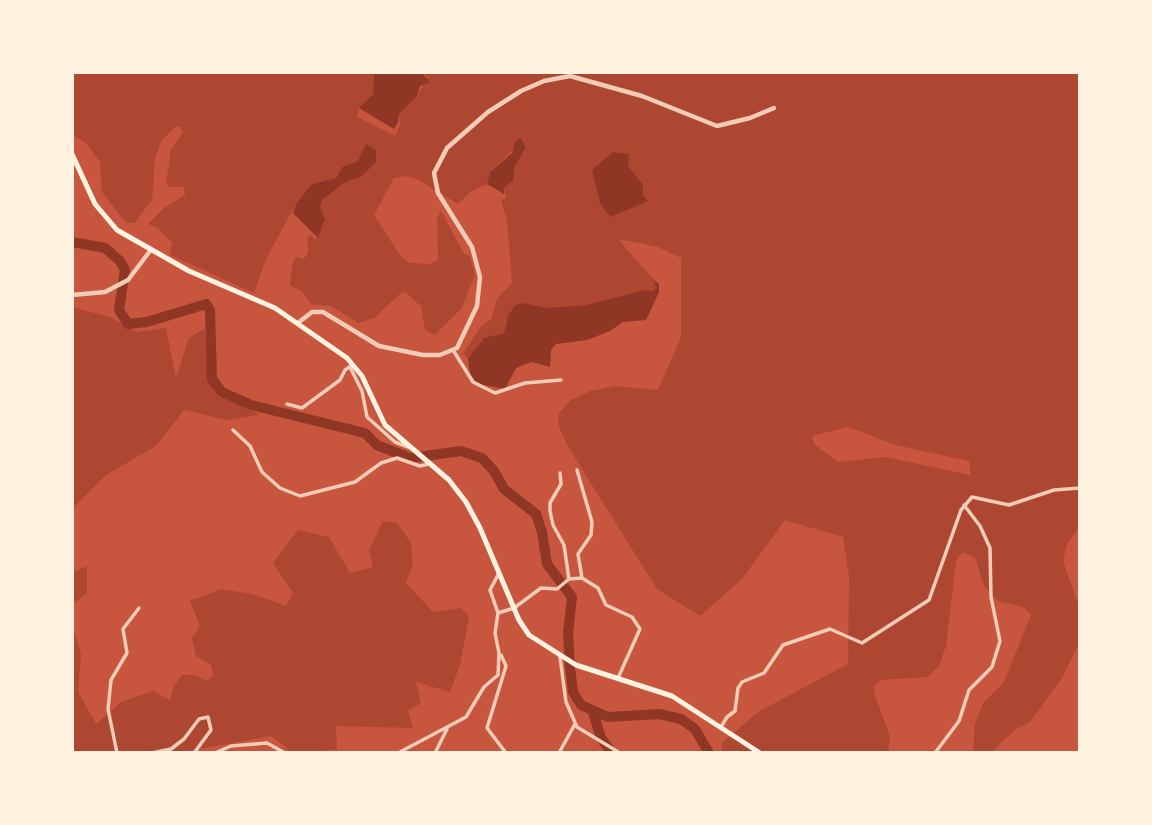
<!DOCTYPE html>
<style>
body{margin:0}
#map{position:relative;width:1152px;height:825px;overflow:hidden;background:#c8553d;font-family:Ubuntu,sans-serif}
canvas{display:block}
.frame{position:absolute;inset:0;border:74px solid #fff3e0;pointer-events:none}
</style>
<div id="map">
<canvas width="1152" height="825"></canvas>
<div class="frame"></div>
</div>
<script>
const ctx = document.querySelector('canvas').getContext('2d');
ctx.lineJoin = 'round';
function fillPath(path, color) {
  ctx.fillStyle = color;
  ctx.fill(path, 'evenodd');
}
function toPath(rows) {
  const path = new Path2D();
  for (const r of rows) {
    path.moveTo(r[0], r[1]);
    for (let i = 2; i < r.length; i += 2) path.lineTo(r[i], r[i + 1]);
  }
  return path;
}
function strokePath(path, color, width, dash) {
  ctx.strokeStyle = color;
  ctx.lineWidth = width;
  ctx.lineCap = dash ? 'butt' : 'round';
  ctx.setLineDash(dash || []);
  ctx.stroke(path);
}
fillPath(toPath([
 [72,72,374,72,373,94,359,108,357,117,395,136,400,124,398,115,417,96,428,77,421,72,1080,72,1080,525,1067,544,1063,561,1080,610,1080,641,1062,678,1030,722,1016,729,990,753,973,753,975,724,983,703,1004,682,1031,615,1023,607,998,601,984,586,975,558,962,552,956,561,946,646,939,666,927,677,881,680,875,685,874,692,890,737,888,753,722,753,722,743,758,712,848,664,849,576,843,537,785,520,742,579,700,616,657,589,567,445,558,424,559,413,571,400,590,391,616,386,658,390,681,337,681,258,658,247,618,239,653,279,656,288,653,291,644,290,585,305,546,308,524,303,506,322,504,334,484,338,468,358,463,354,481,326,491,319,497,299,512,283,507,220,501,201,506,197,504,188,513,181,515,166,526,150,515,147,490,172,487,184,470,192,458,204,417,179,406,176,394,178,374,215,401,257,410,263,430,264,438,260,437,218,441,211,464,254,470,256,475,275,461,309,435,335,425,330,421,306,406,293,402,292,374,318,358,323,331,306,311,304,302,291,290,286,292,265,296,257,304,259,308,252,307,239,310,235,316,240,324,223,320,207,322,200,344,183,362,176,369,166,358,161,342,167,336,178,321,184,296,204,267,257,254,293,170,255,172,243,158,228,148,224,164,208,185,195,184,187,169,187,166,183,171,150,183,132,180,127,176,126,162,140,155,159,152,200,134,223,126,223,102,192,100,162,86,143,72,134],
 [848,427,896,445,969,461,971,475,886,457,838,462,814,444,812,436],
 [72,307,110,317,136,332,166,328,176,379,189,338,204,329,217,387,259,415,227,420,184,410,156,446,106,475,72,509],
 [383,521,397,523,411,543,413,564,406,583,433,612,461,608,469,617,460,665,450,692,416,682,421,703,408,711,413,728,336,726,337,749,301,753,293,753,271,736,177,753,72,753,72,633,75,634,81,655,78,692,96,724,121,702,153,691,170,700,174,686,182,675,195,675,207,681,213,676,211,665,196,656,192,638,200,626,190,601,221,589,252,594,286,606,293,593,273,563,298,530,329,537,350,573,373,567,369,550],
 [87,566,87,593,72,604,72,573]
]), '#ae4732');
fillPath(toPath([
 [374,72,421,72,430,82,420,86,417,96,398,115,398,123,394,129,359,108,373,94],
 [521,138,526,148,515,166,513,181,504,188,504,194,487,184,490,172,512,153,515,141],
 [366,144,376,150,376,162,362,176,344,183,322,200,320,207,325,219,318,238,293,213,296,204,312,184,336,178,342,167,358,161],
 [613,152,629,154,628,166,643,185,643,196,648,201,610,217,600,203,592,170],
 [653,279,659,284,659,292,646,320,623,322,610,331,587,340,556,344,551,350,550,367,531,362,516,368,505,389,477,384,470,374,468,358,484,338,504,333,508,316,515,305,524,303,546,308,586,305,644,290,653,291,656,288]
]), '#8f3625');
strokePath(toPath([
 [72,242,105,248,120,261,125,270,119,310,128,324,147,322,206,304,210,310,212,379,222,392,251,405,365,433,377,445,410,458,461,451,482,458,494,471,504,489,536,514,542,532,547,564,572,597,568,633,570,667,573,692,581,705,608,717,659,714,681,719,695,729,709,753],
 [593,712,601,738,612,753]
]), '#8f3625', 10);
strokePath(toPath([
 [72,317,72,328],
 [453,350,473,382,495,393,525,383,561,380],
 [350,367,362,391,367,417,395,442,408,447],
 [287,404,302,408,340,380,345,370,351,366],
 [233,430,250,446,262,472,280,488,300,496,355,482,381,463,397,458,420,466,429,464],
 [577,470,592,522,591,535,578,554,582,578,598,588,606,605,632,617,640,629,618,678],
 [560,473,561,484,550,503,550,511,553,525,564,545,569,579],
 [498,613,514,608,541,588,557,589,569,579,582,578],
 [501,655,506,666,487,728,506,753],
 [560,657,566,702,577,727,620,753],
 [721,727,727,717,735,711,738,688,742,682,764,673,783,645,830,629,862,643,929,600,961,510,972,497,1009,505,1054,490,1080,488],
 [117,753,108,709,111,680,127,653,123,629,139,608],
 [152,753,171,749,184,739,199,719,208,717,211,730,194,753],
 [215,753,231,746,267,743,285,753],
 [398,753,466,717,484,687,498,675,499,653,495,633,498,613,490,590,499,573],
 [435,753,447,729],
 [559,753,575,724],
 [935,753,959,721,969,690,992,667,1000,641,991,597,990,548,980,526,964,505]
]), '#f1ccb7', 3.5);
strokePath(toPath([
 [72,295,105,292,128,280,150,251],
 [298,323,312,312,323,312,379,346,423,355,440,355,457,348,477,306,480,277,472,247,438,193,434,173,447,148,488,112,521,91,544,81,570,76,642,96,717,126,750,118,774,108]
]), '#f1ccb7', 4.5);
strokePath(toPath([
 [72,154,95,204,117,230,189,271,275,308,347,358,362,376,385,425,449,480,466,502,480,528,519,620,529,635,576,665,672,696,760,753]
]), '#fff3e0', 5);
</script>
